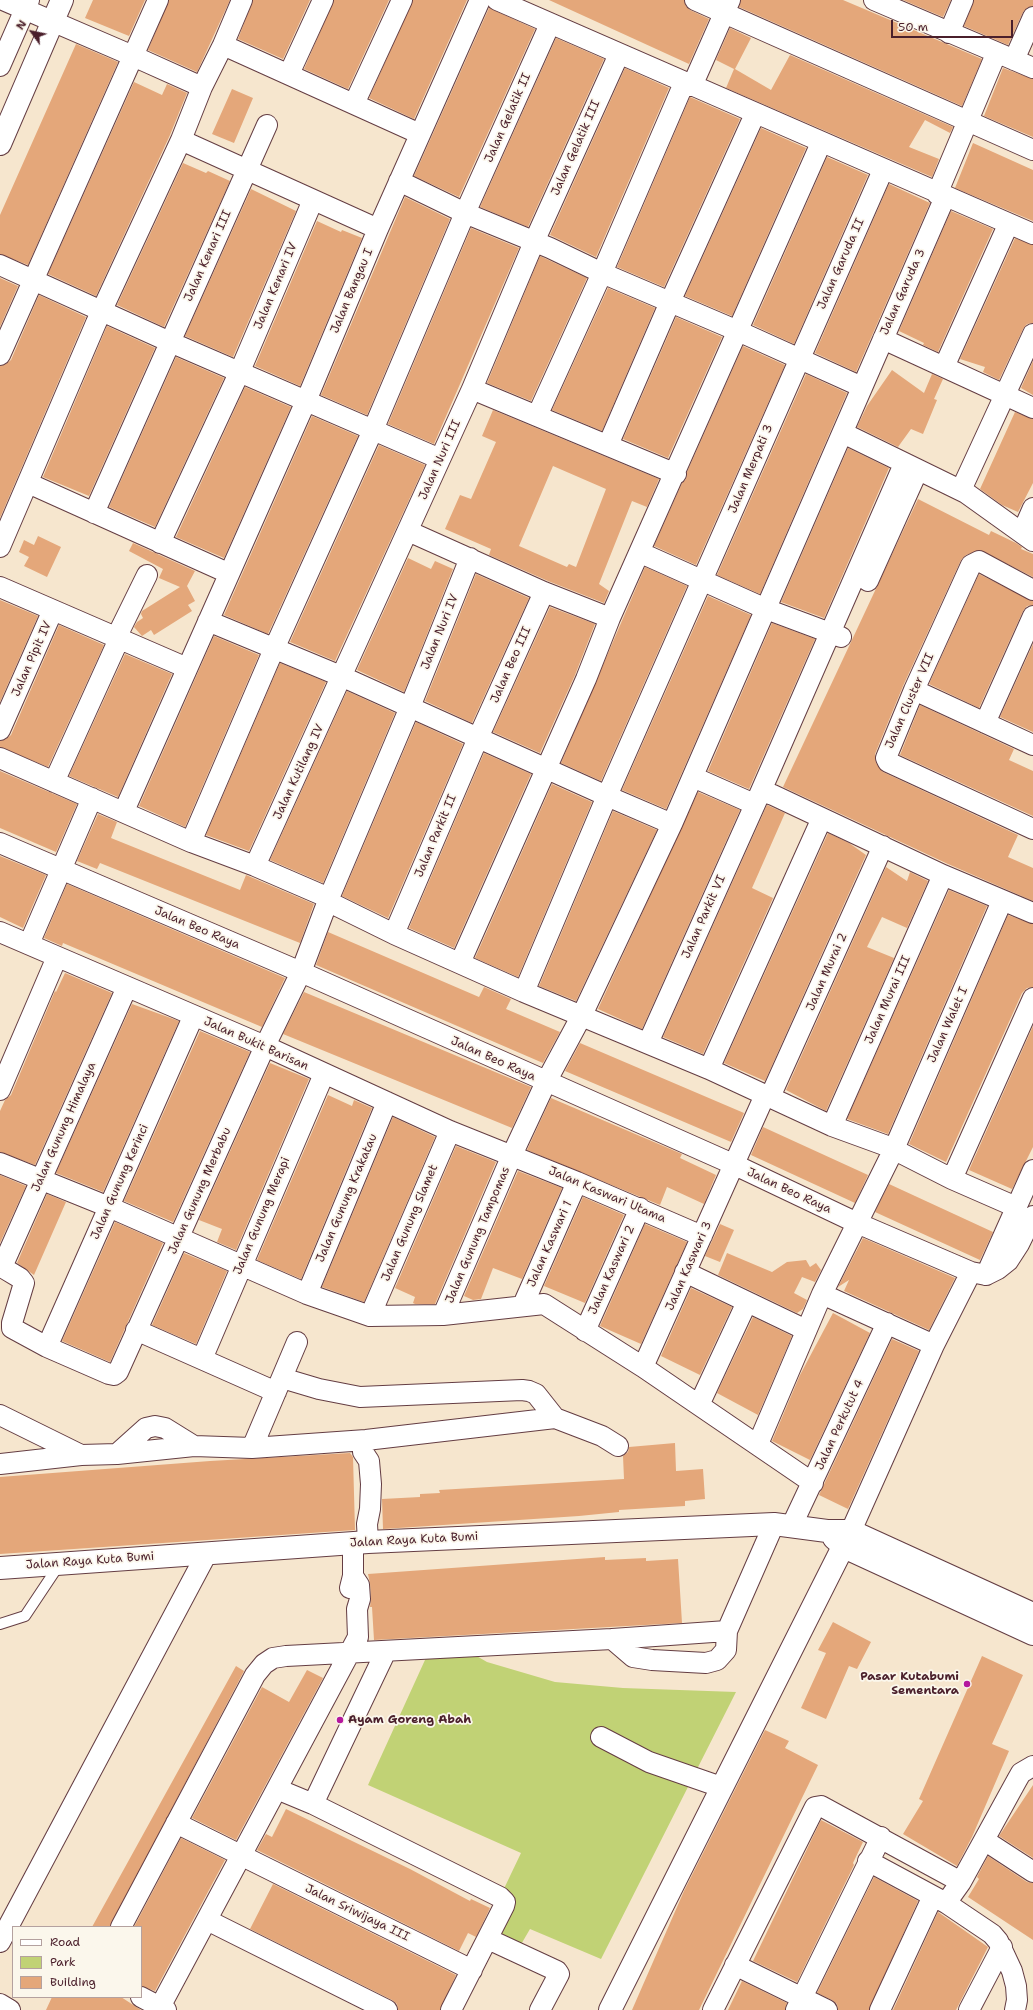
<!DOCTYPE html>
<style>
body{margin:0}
#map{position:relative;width:1033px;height:2010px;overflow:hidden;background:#f6e6ce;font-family:"Shantell Sans",sans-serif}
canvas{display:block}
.legend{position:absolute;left:12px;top:1926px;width:130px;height:72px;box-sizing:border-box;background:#fbf7ec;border:1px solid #b4a19f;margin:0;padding:5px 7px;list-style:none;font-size:12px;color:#4a1f2b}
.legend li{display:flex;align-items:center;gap:8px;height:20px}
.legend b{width:20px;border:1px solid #b4a19f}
.north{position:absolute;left:12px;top:12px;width:40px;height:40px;-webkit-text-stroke:3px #fbf7ec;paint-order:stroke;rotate:303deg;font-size:11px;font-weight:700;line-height:16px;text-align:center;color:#4a1f2b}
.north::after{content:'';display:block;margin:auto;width:14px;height:18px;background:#4a1f2b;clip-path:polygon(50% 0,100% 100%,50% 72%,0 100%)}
.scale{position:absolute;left:891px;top:20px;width:122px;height:18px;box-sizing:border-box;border:2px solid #4a1f2b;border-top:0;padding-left:5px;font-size:12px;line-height:14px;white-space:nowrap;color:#4a1f2b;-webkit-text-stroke:3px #fbf7ec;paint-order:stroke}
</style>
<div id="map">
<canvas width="1033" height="2010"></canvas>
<ul class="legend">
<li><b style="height:5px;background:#fff"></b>Road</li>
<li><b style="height:11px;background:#c1d275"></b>Park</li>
<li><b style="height:11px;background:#e4a77a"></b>Building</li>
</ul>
<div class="north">N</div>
<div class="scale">50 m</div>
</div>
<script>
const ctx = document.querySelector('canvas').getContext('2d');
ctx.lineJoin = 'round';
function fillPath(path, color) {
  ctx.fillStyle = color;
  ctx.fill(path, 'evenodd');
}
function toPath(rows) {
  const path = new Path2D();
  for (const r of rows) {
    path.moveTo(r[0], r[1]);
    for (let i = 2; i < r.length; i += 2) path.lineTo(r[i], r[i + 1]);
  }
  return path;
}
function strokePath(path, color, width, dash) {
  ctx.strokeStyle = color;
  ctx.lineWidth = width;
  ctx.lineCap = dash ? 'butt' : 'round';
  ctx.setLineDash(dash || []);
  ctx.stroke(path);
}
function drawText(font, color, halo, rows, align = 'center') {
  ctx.font = font + ' "Shantell Sans",sans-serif';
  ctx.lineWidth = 3.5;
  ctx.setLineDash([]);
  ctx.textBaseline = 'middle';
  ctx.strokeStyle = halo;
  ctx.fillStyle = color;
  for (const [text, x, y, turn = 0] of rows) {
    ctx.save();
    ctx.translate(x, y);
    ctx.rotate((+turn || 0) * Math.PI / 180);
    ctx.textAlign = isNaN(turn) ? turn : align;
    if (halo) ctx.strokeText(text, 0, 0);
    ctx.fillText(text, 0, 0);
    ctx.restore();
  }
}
fillPath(toPath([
 [461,1647,487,1662,555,1682,623,1688,736,1692,601,1959,530,1929,516,1953,488,1939,500,1897,521,1853,368,1785,430,1649]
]), '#c1d275');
fillPath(toPath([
 [93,0,145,0,129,36,85,18],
 [169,0,230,0,197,72,148,50],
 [253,0,310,0,283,59,238,39],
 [334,0,389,0,348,89,304,69],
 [413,0,467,0,414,119,369,98],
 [549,0,684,0,686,6,690,10,709,19,689,64],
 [741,0,843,0,982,59,962,106,739,7],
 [903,0,951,0,943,17],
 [974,0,1033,0,1033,6,1027,8,1023,12,1008,45,964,26],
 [489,8,535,29,459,197,414,176],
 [730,28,751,38,735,69,771,90,790,55,953,127,950,133,925,120,909,147,939,159,932,177,726,88,734,69,716,60],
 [556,38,604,59,528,227,480,207],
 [76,44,118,62,28,265,0,254,0,215],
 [625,68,669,88,596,257,550,235],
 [1003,68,1033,79,1033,137,984,116],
 [134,82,162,95,167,84,187,93,170,135,96,296,48,274],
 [232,89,253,98,234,143,212,134],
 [690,97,740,119,664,287,617,267],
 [761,128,806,148,732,316,685,296],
 [973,143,1033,170,1033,221,955,188],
 [827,157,868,175,794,344,753,325],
 [183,163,206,173,208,171,230,181,164,327,117,305],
 [889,184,930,203,856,372,815,353],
 [251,189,296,211,233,357,185,336],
 [405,197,450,219,367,415,321,395],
 [951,211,993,229,938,352,923,345,924,343,899,331],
 [317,221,341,232,342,230,362,238,300,386,255,366],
 [471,228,519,248,434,444,388,424],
 [1015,238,1033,245,1033,323,1027,324,1023,329,999,380,983,372,985,367,960,359],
 [540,256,587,278,531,401,487,383],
 [0,278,18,286,0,327],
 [608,288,655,308,602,431,552,410],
 [39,295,86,317,0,518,0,366,6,364,11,360],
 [676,317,722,337,668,458,623,439],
 [107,326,155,348,89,496,43,477],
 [743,346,785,365,696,565,654,546,682,483,686,479,687,472],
 [176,357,224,378,155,527,109,507],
 [1033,361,1033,395,1021,388],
 [892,370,924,393,932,374,943,379,934,399,937,400,923,434,911,429,898,447,857,427,867,406],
 [806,374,847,393,760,594,717,575],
 [245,387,291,407,224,558,176,537],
 [493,410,659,479,647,507,632,501,599,584,609,591,604,603,548,581,489,555,491,549,445,529,460,495,471,499,496,442,482,436],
 [553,466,606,489,576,567,569,564,567,567,519,546],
 [1015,412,1033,419,1033,483,1018,512,1002,505,980,489],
 [312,416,358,436,268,634,224,615],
 [379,445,425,465,335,661,290,642],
 [848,448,889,468,824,618,781,602],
 [918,499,989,535,991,531,1016,543,1022,547,1021,549,1033,554,1033,577,980,550,966,555,961,560,903,686,875,754,876,763,883,772,1018,835,1008,857,1033,868,1033,901,948,864,783,787],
 [38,536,61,547,47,577,24,566,29,557,19,552,24,540,34,545],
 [133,543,195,571,187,586,195,601,188,605,192,611,154,635,151,630,142,636,134,627,137,622,143,618,141,614,142,611,180,587,159,578,163,569,129,551],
 [408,558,431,569,435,561,453,569,404,692,357,670],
 [645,567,687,586,601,781,561,763],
 [476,574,529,598,472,723,425,701],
 [979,574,1033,601,1033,605,1027,606,1023,611,979,708,929,684],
 [708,596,751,615,666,809,622,790],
 [0,600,38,616,0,702],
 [550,607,595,624,575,675,540,753,493,732],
 [772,623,815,639,749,789,708,771],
 [59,625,104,645,48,767,0,747,0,741,6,739,11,735],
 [214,636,259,655,185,827,139,806],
 [1033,644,1033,732,1000,717],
 [125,654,172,674,118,797,69,776],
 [280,663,326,682,249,851,206,835],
 [347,691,395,713,323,883,270,860],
 [920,705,1014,749,1009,760,1033,771,1033,816,900,755],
 [416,722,463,744,388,918,342,896],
 [484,753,531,774,454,948,409,928],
 [0,771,77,804,56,852,0,828],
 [552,784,592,802,518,977,475,958],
 [698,792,740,810,642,1029,598,1009],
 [767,805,785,813,752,888,773,898,703,1054,663,1037],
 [613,811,657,830,576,1001,539,986],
 [98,814,117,822,111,838,240,890,246,875,314,904,300,943,100,863,97,869,77,861],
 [828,833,849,843,866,855,765,1081,724,1063],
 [0,856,46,875,23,928,0,917],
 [886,867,907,881,910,872,928,881,907,928,882,917,867,947,894,958,826,1111,786,1090],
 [67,884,285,978,262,1027,63,943,62,946,44,938],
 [949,890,987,906,888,1134,847,1119],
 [1008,915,1033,924,1033,987,1027,988,1022,993,946,1162,909,1144],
 [328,932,479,997,484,987,511,999,506,1009,560,1032,543,1063,316,965],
 [65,973,112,993,35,1165,0,1152,0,1111,5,1100,11,1095,55,991,56,992],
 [304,992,531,1087,512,1128,283,1034],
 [132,1004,179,1021,103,1192,56,1173],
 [1033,1026,1033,1147,1012,1189,969,1170],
 [200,1031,250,1052,173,1222,124,1201],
 [580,1043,744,1113,731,1142,565,1071],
 [270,1063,309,1079,236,1250,217,1242,222,1229,199,1220],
 [328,1095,352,1106,354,1100,372,1108,301,1279,257,1260],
 [551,1098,682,1154,680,1158,716,1175,704,1204,667,1187,660,1205,527,1150],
 [393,1117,435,1137,364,1302,322,1287],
 [763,1127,868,1175,855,1203,751,1155],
 [456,1146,496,1162,435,1304,415,1304,413,1303,415,1297,395,1288],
 [518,1171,562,1188,522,1279,493,1268,481,1299,473,1300,464,1296],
 [0,1175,26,1186,0,1243],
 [889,1184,993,1232,980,1260,875,1212],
 [47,1194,66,1202,34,1275,17,1263],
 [583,1197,624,1215,585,1303,544,1286],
 [115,1222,163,1243,110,1362,62,1341],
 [645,1224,687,1242,641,1344,600,1326],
 [720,1224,734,1230,720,1262,705,1256],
 [863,1238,955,1278,929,1330,844,1291,849,1280,838,1287],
 [184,1253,227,1271,196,1344,152,1325],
 [727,1253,772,1272,787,1262,806,1260,810,1267,816,1263,821,1270,815,1282,802,1277,794,1293,807,1300,803,1309,797,1313,718,1275],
 [691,1288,732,1307,700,1375,661,1356],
 [833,1313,870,1333,810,1460,772,1441,800,1375],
 [753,1317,792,1336,758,1415,717,1393],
 [892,1339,919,1351,848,1509,819,1495],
 [675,1443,676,1471,703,1469,705,1499,685,1501,685,1506,619,1510,619,1512,579,1516,383,1529,382,1499,420,1497,420,1494,440,1493,439,1490,624,1479,623,1456,628,1452,629,1447],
 [350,1453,353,1457,355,1530,0,1554,0,1477,210,1461],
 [605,1557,605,1560,646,1558,646,1561,678,1559,682,1623,374,1640,372,1607,370,1607,371,1598,370,1584,368,1574],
 [833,1622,871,1642,857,1669,849,1666,826,1719,801,1708,826,1653,818,1650],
 [982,1656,1023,1675,992,1744,1009,1751,972,1837,957,1866,903,1834,923,1801,919,1799],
 [236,1666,244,1671,110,1927,92,1927],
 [307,1670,323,1678,236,1840,192,1818,262,1687,289,1702],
 [765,1730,789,1741,785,1748,818,1765,699,2010,632,2010,684,1891],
 [1033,1785,1033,1858,999,1836],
 [286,1809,410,1869,470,1901,471,1899,490,1908,476,1937,468,1933,459,1951,257,1850,266,1834,272,1837],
 [821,1820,863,1842,853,1863,854,1865,797,1982,753,1961],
 [181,1838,225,1860,155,1991,141,1986,141,1927,134,1927],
 [988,1856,1027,1882,1033,1883,1033,1940,968,1897,979,1879,977,1877],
 [874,1877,918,1901,869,2010,838,2010,837,2004,832,2000,817,1993],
 [273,1884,456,1975,440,2010,398,2010,397,2004,392,2000,250,1929],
 [938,1912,988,1947,956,2010,893,2010],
 [742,1981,787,2003,785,2010,728,2010],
 [52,1997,121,1997,141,2010,46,2010]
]), '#e4a77a');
const lane = toPath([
 [0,1624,25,1616,59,1565]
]);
const street = toPath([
 [3,0,133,56,202,87],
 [497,0,1033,234],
 [695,0,1033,150],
 [874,0,1033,68],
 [949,33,963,0],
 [223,45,420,134],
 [1014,60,1033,17],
 [0,66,29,0],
 [289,74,323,0],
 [692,86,730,0],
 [354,104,402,0],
 [181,140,378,229],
 [399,181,465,213,550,248,602,273,738,331,862,387],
 [937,194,996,54],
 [0,265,170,342,440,459],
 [883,339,1033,408],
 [0,355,158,0],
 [944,367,1008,225],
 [472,389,676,474],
 [537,416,602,273,684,83],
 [843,433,966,493,1033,541],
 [608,445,670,302,755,114],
 [28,483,228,573],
 [961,490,1033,334],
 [94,513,267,125],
 [408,531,544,592,610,618],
 [1022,533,1033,508],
 [160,543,240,371,313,200],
 [0,547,96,323,181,140,202,87,223,45,242,0],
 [641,553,766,609,841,637],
 [868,581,918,470],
 [0,587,187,668],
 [1033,590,979,561,971,565,914,690,886,758,888,762,1033,829],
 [208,621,343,677,607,796,672,824],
 [116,638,147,575],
 [914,690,1033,745],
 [985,723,1033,616],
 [0,730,53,610],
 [0,758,191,842,255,866,329,898,330,902,333,904,394,934,524,992,709,1069,832,1126,887,1146,952,1179,1016,1207],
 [693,777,754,804],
 [54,782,119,639],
 [761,791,773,795,943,875,1033,913],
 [124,811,306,401,378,229,480,0],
 [191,842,274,649,373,430,465,213,550,24],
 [0,843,301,972,735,1165,857,1223,971,1272,986,1275],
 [255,866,472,389,534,242,619,54],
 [0,932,265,1046,450,1131,577,1182,702,1236],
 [394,934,478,738,544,592],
 [29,944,92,798],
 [460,963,586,679,610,618,821,143],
 [524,992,607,796,883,170],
 [648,1043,761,791,904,464],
 [709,1069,822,818],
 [0,1090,57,957],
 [770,1097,883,846],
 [832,1126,943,875],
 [0,1163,109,1207,307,1294,370,1316,443,1315,544,1304,643,1367,813,1483],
 [952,1179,1033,998],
 [0,1266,20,1278,24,1283,12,1323,12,1328,47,1347,109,1374,114,1375,118,1372,265,1046,301,972,329,898,410,707,470,558],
 [2,1267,127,987],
 [685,1272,806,1330],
 [986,1275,1033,1170],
 [986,1275,998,1269,1008,1261,1019,1244,1033,1216],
 [307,1294,387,1102],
 [822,1294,934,1345],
 [523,1305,577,1182],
 [443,1315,512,1155,546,1082,582,1015,672,824,945,197],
 [370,1316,450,1131],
 [136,1330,276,1392],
 [585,1331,640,1208],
 [47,1347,193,1017],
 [202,1359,324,1074],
 [643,1367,765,1095],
 [282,1378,319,1389,360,1397,522,1390,529,1391,536,1394,555,1418,602,1436,618,1446],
 [699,1405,747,1302],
 [0,1415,81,1455],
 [758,1444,822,1294,894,1149,1002,901],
 [252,1448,297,1342],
 [363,1452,369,1461,371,1484,370,1509,367,1524,368,1542],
 [117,1454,146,1428,155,1426,165,1428,194,1446],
 [0,1464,81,1455,117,1454,194,1446,252,1448,366,1440,555,1418],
 [792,1525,887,1323],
 [851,1531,934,1345,971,1272],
 [350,1588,353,1576,353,1543],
 [612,1639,633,1657,652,1660,706,1663,717,1660,726,1650,727,1631,774,1524],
 [601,1737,649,1762,721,1787],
 [277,1789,313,1804,500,1897,505,1902,504,1906,451,2010],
 [313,1804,386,1651],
 [176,1823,472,1970],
 [984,1840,1033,1872],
 [868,1861,946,1903],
 [207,1920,387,2010],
 [121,1927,255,1675,264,1664,273,1658,286,1656,612,1639,727,1631],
 [488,1939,557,1971,559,1974,540,2010],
 [0,1942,207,1553],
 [735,1965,827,2010],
 [141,1997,166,2010],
 [0,2004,10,2010],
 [160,2007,358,1637,357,1609,360,1599,359,1585,353,1576],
 [713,2010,815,1807,821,1806,961,1882],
 [796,2010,881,1837],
 [880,2010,933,1896],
 [969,2010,1002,1947],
 [1015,2010,1017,2000,1016,1986,1012,1971,998,1941,992,1934,946,1903,961,1882,1017,1780,1021,1773,1033,1766]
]);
const secondary = toPath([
 [0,144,62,0],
 [834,1538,844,1547,1033,1634],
 [0,1568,368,1542,774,1524,827,1531,851,1531,1033,1614],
 [610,2010,851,1531]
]);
strokePath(lane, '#643d43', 12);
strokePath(street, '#643d43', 22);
strokePath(secondary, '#643d43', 24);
strokePath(lane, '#fff', 10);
strokePath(street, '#fff', 20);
strokePath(secondary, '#fff', 22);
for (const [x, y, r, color] of [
 [967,1684,4,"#b5179e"],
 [340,1720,4,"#b5179e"]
]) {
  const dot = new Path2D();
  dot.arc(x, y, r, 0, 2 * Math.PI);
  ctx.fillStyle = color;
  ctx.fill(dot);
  strokePath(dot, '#fbf7ec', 1.5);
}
drawText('12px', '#4a1f2b', '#fbf7ec', [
 ["Jalan Gelatik II",508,118,-66],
 ["Jalan Gelatik III",576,148,-66],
 ["Jalan Kenari III",208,256,-66],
 ["Jalan Garuda II",841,264,-66],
 ["Jalan Kenari IV",276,286,-67],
 ["Jalan Bangau I",352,291,-67],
 ["Jalan Garuda 3",903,292,-66],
 ["Jalan Nuri III",440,460,-66],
 ["Jalan Merpati 3",751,469,-67],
 ["Jalan Nuri IV",440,632,-68],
 ["Jalan Pipit IV",32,659,-66],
 ["Jalan Beo III",511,665,-66],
 ["Jalan Cluster VII",910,701,-66],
 ["Jalan Kutilang IV",299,772,-65],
 ["Jalan Parkit II",436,836,-67],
 ["Jalan Parkit VI",704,917,-66],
 ["Jalan Beo Raya",197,928,23],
 ["Jalan Murai 2",827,972,-66],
 ["Jalan Murai III",888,1000,-66],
 ["Jalan Walet I",948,1025,-66],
 ["Jalan Bukit Barisan",256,1044,24],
 ["Jalan Beo Raya",493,1059,24],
 ["Jalan Gunung Himalaya",64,1127,-66],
 ["Jalan Gunung Kerinci",120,1182,-66],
 ["Jalan Gunung Merbabu",200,1191,-66],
 ["Jalan Beo Raya",789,1191,25],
 ["Jalan Kaswari Utama",607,1195,23],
 ["Jalan Gunung Krakatau",347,1198,-67],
 ["Jalan Gunung Merapi",262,1216,-67],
 ["Jalan Gunung Slamet",410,1223,-67],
 ["Jalan Gunung Tampomas",478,1235,-67],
 ["Jalan Kaswari 1",550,1244,-66],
 ["Jalan Kaswari 3",689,1266,-66],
 ["Jalan Kaswari 2",612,1270,-66],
 ["Jalan Perkutut 4",840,1425,-65],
 ["Jalan Raya Kuta Bumi",414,1540,-3],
 ["Jalan Raya Kuta Bumi",90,1561,-4],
 ["Jalan Sriwijaya III",357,1913,26]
]);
drawText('bold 12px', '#4a1f2b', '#fbf7ec', [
 ["Pasar Kutabumi",959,1677],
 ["Sementara",959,1691],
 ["Ayam Goreng Abah",348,1720,"left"]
], 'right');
</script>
